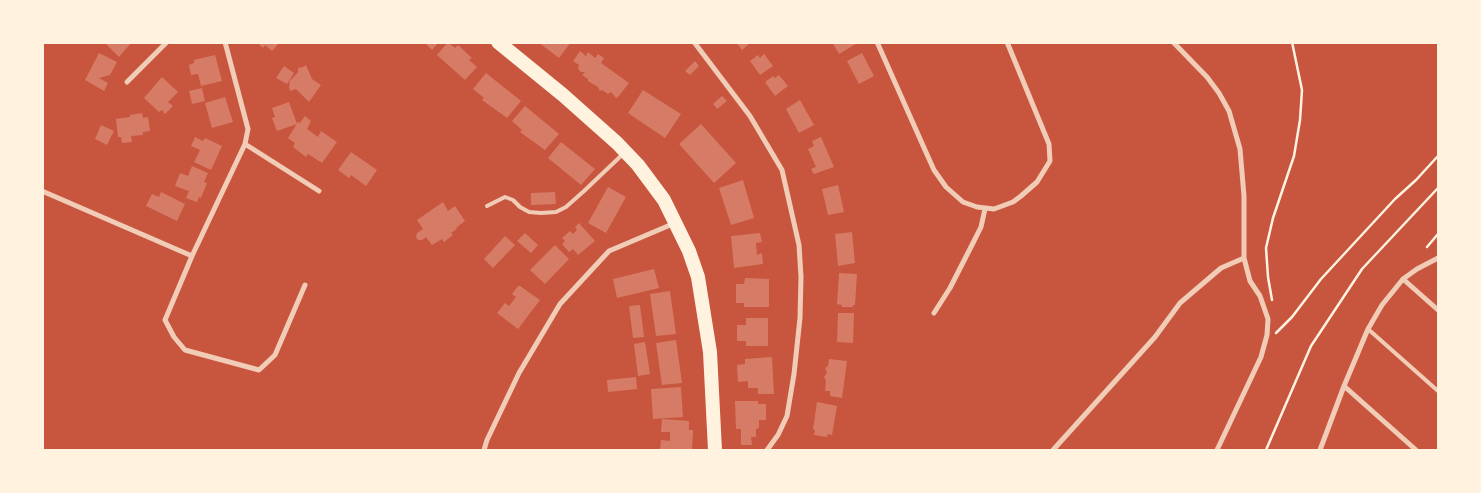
<!DOCTYPE html>
<style>
body{margin:0}
#map{position:relative;width:1481px;height:493px;overflow:hidden;background:#c8553d;font-family:"Playfair Display",serif}
canvas{display:block}
.frame{position:absolute;inset:0;border:44px solid #fff3e0;pointer-events:none}
</style>
<div id="map">
<canvas width="1481" height="493"></canvas>
<div class="frame"></div>
</div>
<script>
const ctx = document.querySelector('canvas').getContext('2d');
ctx.lineJoin = 'round';
function fillPath(path, color) {
  ctx.fillStyle = color;
  ctx.fill(path, 'evenodd');
}
function toPath(rows) {
  const path = new Path2D();
  for (const r of rows) {
    path.moveTo(r[0], r[1]);
    for (let i = 2; i < r.length; i += 2) path.lineTo(r[i], r[i + 1]);
  }
  return path;
}
function strokePath(path, color, width, dash) {
  ctx.strokeStyle = color;
  ctx.lineWidth = width;
  ctx.lineCap = dash ? 'butt' : 'round';
  ctx.setLineDash(dash || []);
  ctx.stroke(path);
}
fillPath(toPath([
 [104,42,132,42,119,57],
 [257,42,280,42,272,51,265,45,263,48],
 [424,42,439,42,432,50],
 [448,42,455,48,458,45,472,58,469,60,477,67,465,80,437,55],
 [538,42,571,42,559,58],
 [736,42,751,42,742,50],
 [832,42,859,42,839,54],
 [580,51,586,56,588,52,595,58,598,54,604,58,601,63,629,83,618,97,616,98,611,92,608,94,602,90,600,91,598,87,588,81,588,79,582,75,585,72,581,72,578,69,579,65,573,61],
 [99,53,117,62,110,75,99,78,108,83,104,91,85,80],
 [862,53,874,76,859,84,847,61],
 [764,54,773,66,760,75,750,61,758,55,760,58],
 [215,55,222,81,201,86,198,74,191,75,189,65,194,63,194,60],
 [695,61,699,66,690,75,685,71],
 [306,65,312,79,321,85,309,102,296,89,290,91,289,85,290,84,289,82,298,72,298,68,303,67],
 [284,66,294,73,287,84,276,78],
 [486,73,521,101,507,118,482,100,484,98,473,89],
 [779,75,788,86,775,96,765,82,773,76,775,78],
 [162,77,178,92,168,102,173,106,165,114,162,110,159,112,144,98],
 [202,88,205,101,192,104,189,91],
 [643,90,681,114,665,138,628,113],
 [722,96,727,101,717,109,713,104],
 [225,97,233,122,212,128,205,103],
 [800,100,814,125,799,133,786,109],
 [289,102,297,124,277,131,272,118,275,117,272,108],
 [525,106,559,134,545,150,520,132,522,130,512,121],
 [142,113,143,118,148,117,150,131,143,132,143,135,131,136,132,142,122,143,121,137,118,137,116,119,130,117,130,115],
 [305,116,311,121,307,129,318,137,321,131,337,142,322,163,308,154,306,157,293,147,295,143,288,138,298,122,300,123],
 [701,124,736,163,714,183,679,144],
 [101,125,114,131,107,145,95,139],
 [195,137,203,141,205,138,222,146,211,170,194,162,200,150,191,146],
 [821,137,834,167,814,174,811,169,816,167,808,149,814,146,812,141],
 [561,142,595,169,581,185,548,158],
 [351,152,377,170,366,186,351,175,349,178,338,170],
 [192,166,208,173,204,182,207,183,201,198,199,197,197,202,186,198,189,191,175,186,180,173,188,176],
 [743,180,754,218,731,225,719,188],
 [838,185,844,212,828,215,822,189],
 [608,187,626,197,606,233,588,223],
 [161,192,185,204,177,221,146,206,152,194,159,197],
 [555,192,556,204,531,205,531,193],
 [443,202,448,211,455,206,465,221,456,228,457,229,451,233,453,235,444,242,442,239,432,245,426,237,422,240,418,240,416,237,417,233,423,229,417,220],
 [579,223,595,241,578,255,573,249,569,252,562,244,565,241,562,238,570,231,573,234,577,230,575,227],
 [852,232,855,263,838,266,835,234],
 [525,233,538,245,531,253,517,241],
 [760,233,762,242,756,243,757,255,762,253,763,264,734,268,731,236],
 [505,236,515,245,493,268,484,259],
 [555,245,569,259,545,284,530,270],
 [654,269,659,288,617,298,613,279],
 [839,273,857,274,855,305,853,305,853,307,842,307,842,305,837,304],
 [745,278,769,279,769,307,744,307,744,303,736,303,736,284,744,284],
 [518,286,520,286,540,300,518,329,497,313,505,303,509,306,516,297,512,294],
 [670,291,676,334,656,336,650,294],
 [640,305,644,337,633,338,629,306],
 [838,313,854,313,853,343,837,342],
 [746,318,768,318,768,346,746,346,746,341,737,341,737,325,746,325],
 [676,340,682,383,662,385,656,343],
 [645,342,650,374,638,376,634,344],
 [772,357,774,394,758,394,758,388,748,388,748,381,738,382,737,365,745,364,745,359],
 [829,359,847,361,842,398,830,396,830,391,825,391,826,381,824,377,827,373,825,368,828,366],
 [636,377,637,389,608,392,607,380],
 [681,387,683,417,653,419,651,389],
 [735,401,758,401,758,404,766,404,766,420,759,420,759,428,756,429,756,437,751,437,752,445,741,445,741,429,736,429],
 [817,402,837,406,832,435,828,434,827,437,814,435,815,430,813,429],
 [662,419,689,421,689,430,693,430,692,450,660,450,661,440,670,441,670,432,661,432]
]), '#d67c66');
strokePath(toPath([
 [1427,247,1438,234],
 [1272,300,1268,277,1266,248,1273,218,1294,156,1300,120,1302,90,1292,42],
 [1276,333,1292,317,1321,279,1395,199,1416,180,1438,156],
 [1266,450,1311,346,1362,269,1438,188]
]), '#fff3e0', 2.5);
strokePath(toPath([
 [487,206,505,197,513,200,520,207,529,212,541,213,556,212,566,207,584,191,623,154],
 [1368,329,1438,391]
]), '#f1ccb7', 4);
strokePath(toPath([
 [225,42,248,129,245,144,192,256,165,320,174,337,185,350,259,370,275,355,305,285],
 [694,42,750,116,782,170,799,245,801,277,800,318,794,374,787,416,778,435,767,450],
 [877,42,925,150,934,170,946,187,963,202,977,207,994,209,1013,202,1021,196,1037,182,1050,161,1049,144,1007,42],
 [1173,42,1207,77,1219,93,1229,111,1240,149,1244,196,1244,258,1250,281,1260,296,1268,319,1267,335,1261,357,1217,450],
 [127,82,167,42],
 [245,144,319,191],
 [42,191,192,256],
 [1403,279,1438,310],
 [934,313,950,288,974,241,981,227,985,209],
 [1344,386,1416,450],
 [484,450,487,440,519,373,560,304,609,251,675,223],
 [1053,450,1155,337,1180,303,1221,268,1244,258],
 [1320,450,1344,386,1368,329,1382,305,1403,279,1417,269,1438,258]
]), '#f1ccb7', 5);
strokePath(toPath([
 [498,42,563,95,617,143,638,165,664,200,689,251,698,277,710,352,715,450]
]), '#fff3e0', 14);
</script>
